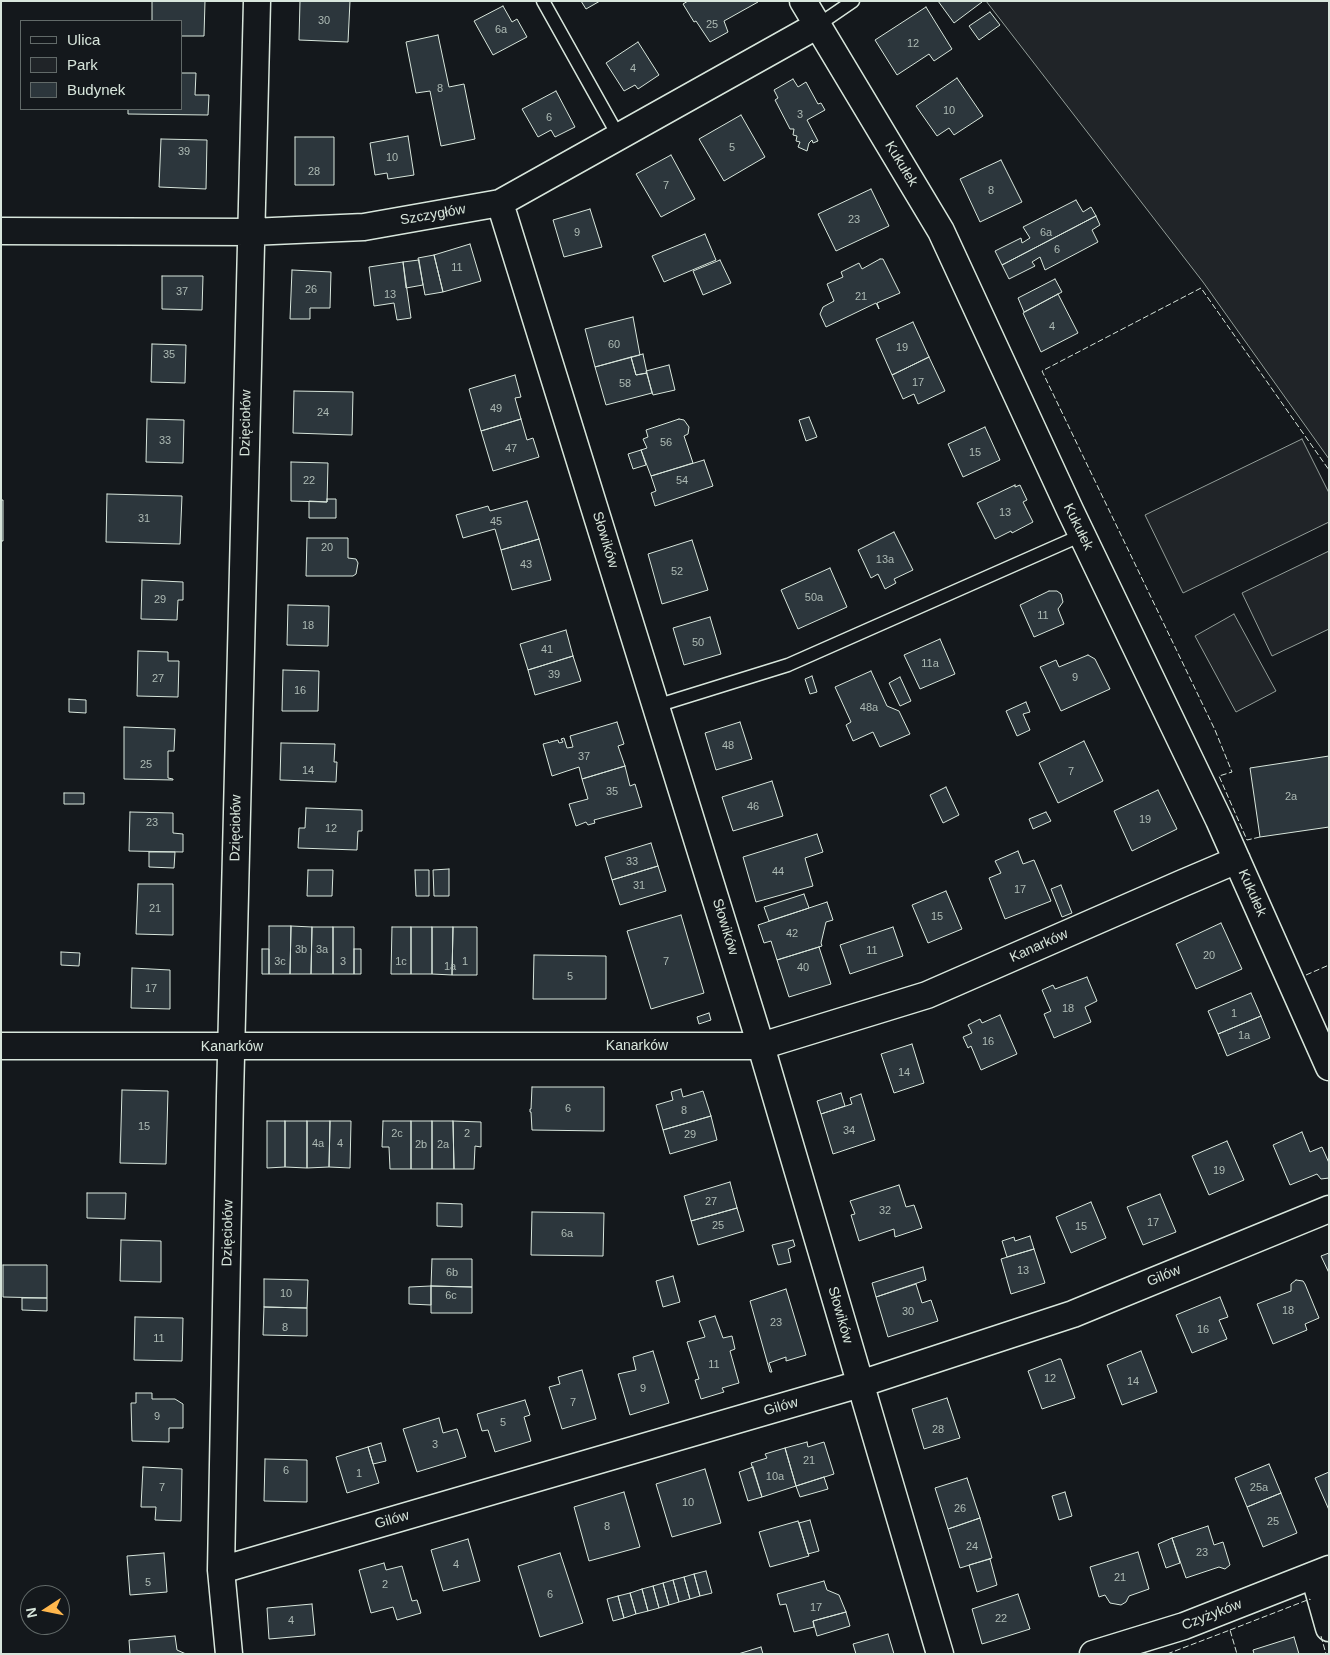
<!DOCTYPE html>
<meta charset="utf-8">
<style>
body{margin:0}
#map{position:relative;width:1330px;height:1655px;overflow:hidden;background:#14181c;font-family:Helvetica,sans-serif}
canvas{display:block}
.frame{position:absolute;inset:0;border:2px solid #d8e6dc;pointer-events:none}
.legend{position:absolute;left:20px;top:20px;width:162px;height:90px;box-sizing:border-box;background:#14181c;border:1px solid #626a69;margin:0;padding:6px 9px;list-style:none;font-size:15px;color:#d8e6dc}
.legend li{display:flex;align-items:center;gap:10px;height:25px}
.legend b{width:25px;border:1px solid #626a69}
.north{position:absolute;left:20px;top:1585px;width:50px;height:50px;box-sizing:border-box;background:#14181c;border:1px solid #626a69;border-radius:50%;rotate:259deg;font-size:14px;font-weight:700;line-height:20px;text-align:center;color:#d8e6dc}
.north::after{content:'';display:block;margin:auto;width:18px;height:22px;background:#ffb74d;clip-path:polygon(50% 0,100% 100%,50% 72%,0 100%)}
</style>
<div id="map">
<canvas width="1330" height="1655"></canvas>
<div class="frame"></div>
<ul class="legend">
<li><b style="height:6px;background:#14181c"></b>Ulica</li>
<li><b style="height:14px;background:#202428"></b>Park</li>
<li><b style="height:14px;background:#2c363c"></b>Budynek</li>
</ul>
<div class="north">N</div>
</div>
<script>
const ctx = document.querySelector('canvas').getContext('2d');
ctx.lineJoin = 'round';
function fillPath(path, color) {
  ctx.fillStyle = color;
  ctx.fill(path, 'evenodd');
}
function toPath(rows) {
  const path = new Path2D();
  for (const r of rows) {
    path.moveTo(r[0], r[1]);
    for (let i = 2; i < r.length; i += 2) path.lineTo(r[i], r[i + 1]);
  }
  return path;
}
function strokePath(path, color, width, dash) {
  ctx.strokeStyle = color;
  ctx.lineWidth = width;
  ctx.lineCap = dash ? 'butt' : 'round';
  ctx.setLineDash(dash || []);
  ctx.stroke(path);
}
function drawText(font, color, halo, rows, align = 'center') {
  ctx.font = font + ' Helvetica,sans-serif';
  ctx.lineWidth = 4;
  ctx.setLineDash([]);
  ctx.textBaseline = 'middle';
  ctx.strokeStyle = halo;
  ctx.fillStyle = color;
  for (const [text, x, y, turn = 0] of rows) {
    ctx.save();
    ctx.translate(x, y);
    ctx.rotate((+turn || 0) * Math.PI / 180);
    ctx.textAlign = isNaN(turn) ? turn : align;
    if (halo) ctx.strokeText(text, 0, 0);
    ctx.fillText(text, 0, 0);
    ctx.restore();
  }
}
const green = toPath([
 [986,1,1329,1,1329,459,1203,282,986,1],
 [1302,439,1329,493,1329,522,1183,593,1145,515,1302,439],
 [1329,551,1329,629,1272,656,1242,593,1329,551],
 [1234,614,1276,691,1236,712,1195,636,1234,614]
]);
fillPath(green, '#202428');
strokePath(green, '#939e99', 1);
const building = toPath([
 [152,1,205,1,204,36,181,36,181,21,152,21,152,1],
 [300,1,350,1,348,42,299,40,300,1],
 [581,1,600,1,586,9,581,1],
 [688,1,758,1,758,2,724,21,728,32,710,42,696,21,694,22,683,4,688,1],
 [938,1,982,1,982,2,954,23,938,1],
 [503,6,512,22,517,19,527,37,493,55,474,21,503,6],
 [926,7,952,49,934,61,929,54,897,75,875,40,926,7],
 [990,12,1000,25,979,40,969,26,990,12],
 [438,35,449,87,464,84,475,139,441,146,430,91,416,93,406,42,438,35],
 [638,42,659,75,638,89,635,85,624,91,606,63,638,42],
 [181,73,196,73,195,95,209,95,208,115,128,114,128,109,181,109,181,73],
 [957,78,983,116,954,135,949,128,937,136,916,106,957,78],
 [793,79,798,87,806,82,818,104,821,103,825,110,807,120,818,141,813,143,812,140,809,143,807,151,798,147,800,142,796,141,797,136,793,135,794,129,790,129,775,100,778,98,774,90,793,79],
 [556,91,575,127,555,137,551,130,538,137,522,109,556,91],
 [741,115,765,157,724,181,699,139,741,115],
 [408,136,414,175,388,179,387,173,375,175,370,143,408,136],
 [295,137,334,137,334,185,295,185,295,137],
 [161,139,207,140,206,189,159,187,161,139],
 [671,155,695,199,661,217,636,174,671,155],
 [1001,160,1022,202,980,222,960,179,1001,160],
 [871,189,889,226,836,251,818,214,871,189],
 [1076,200,1083,212,1091,207,1096,216,1002,265,995,251,1021,238,1022,243,1030,238,1023,227,1076,200],
 [590,209,602,247,564,257,553,220,590,209],
 [1096,216,1100,225,1092,230,1098,242,1045,270,1040,257,1032,262,1035,266,1009,279,1002,265,1096,216],
 [705,234,716,260,664,282,652,256,705,234],
 [470,244,481,281,443,292,434,255,470,244],
 [434,255,443,292,425,295,418,258,434,255],
 [880,259,883,259,900,293,877,303,879,309,876,303,826,327,820,314,823,307,834,301,827,284,843,277,841,272,859,263,862,269,880,259],
 [419,260,423,285,406,288,403,262,419,260],
 [720,260,731,283,703,295,693,271,720,260],
 [403,262,411,318,397,320,394,303,374,306,369,267,403,262],
 [292,270,331,272,330,308,310,308,310,319,290,319,292,270],
 [162,276,203,276,202,310,162,309,162,276],
 [1055,279,1062,292,1024,312,1018,298,1055,279],
 [1058,294,1078,333,1041,352,1023,313,1058,294],
 [633,317,640,355,595,367,585,329,633,317],
 [913,322,929,357,892,375,876,339,913,322],
 [152,344,186,345,185,383,151,382,152,344],
 [643,354,647,373,636,375,631,357,643,354],
 [631,357,636,375,647,373,652,393,606,405,595,367,631,357],
 [929,357,945,391,918,404,914,394,903,399,892,375,929,357],
 [669,365,675,390,653,395,646,371,669,365],
 [515,375,521,397,515,398,521,419,481,431,469,389,515,375],
 [294,391,353,392,352,435,293,433,294,391],
 [809,417,817,437,806,441,799,420,809,417],
 [147,419,184,420,183,463,146,462,147,419],
 [521,419,527,440,533,438,539,457,493,471,481,431,521,419],
 [679,419,684,420,689,427,688,434,684,436,693,463,651,476,641,450,647,448,643,439,648,437,646,430,679,419],
 [985,427,1000,460,963,477,948,444,985,427],
 [641,450,646,465,633,469,628,454,641,450],
 [704,460,713,486,655,506,651,493,656,491,651,476,704,460],
 [291,462,328,463,327,502,291,501,291,462],
 [1015,485,1015,487,1020,485,1027,500,1023,502,1033,522,1012,533,1011,531,995,539,977,503,1015,485],
 [107,494,182,496,180,544,106,542,107,494],
 [327,499,336,499,336,518,309,518,309,501,327,502,327,499],
 [1,500,3,500,3,541,1,541,1,500],
 [527,501,539,539,501,550,495,529,463,538,456,515,488,506,490,511,527,501],
 [894,532,913,570,894,579,896,583,885,589,878,574,871,578,858,550,894,532],
 [307,538,348,538,348,558,356,559,358,563,356,574,353,576,306,576,307,538],
 [539,539,551,580,512,590,501,550,539,539],
 [692,540,708,590,662,604,648,554,692,540],
 [830,568,847,607,798,629,781,590,830,568],
 [142,580,183,582,183,600,178,600,177,620,141,619,142,580],
 [1049,591,1057,591,1061,594,1063,602,1058,609,1064,624,1034,637,1020,605,1049,591],
 [288,605,329,606,328,646,287,645,288,605],
 [710,617,721,654,684,665,673,628,710,617],
 [566,630,573,656,528,670,520,644,566,630],
 [940,639,955,674,920,689,904,655,940,639],
 [138,651,168,652,168,661,179,661,178,697,137,696,138,651],
 [1088,655,1095,659,1110,689,1061,711,1040,667,1056,660,1059,667,1088,655],
 [573,656,581,681,535,695,528,670,573,656],
 [283,670,319,671,318,711,282,711,283,670],
 [871,671,887,706,899,711,910,734,880,747,873,732,853,741,846,725,851,722,835,687,871,671],
 [812,676,817,692,810,694,805,679,812,676],
 [900,677,911,701,900,706,889,683,900,677],
 [69,699,86,700,86,713,69,712,69,699],
 [1026,702,1030,712,1023,714,1030,730,1017,736,1006,711,1026,702],
 [617,722,624,744,618,746,625,766,582,779,579,767,552,776,543,744,558,740,559,743,563,742,561,739,564,738,567,748,573,747,570,736,617,722],
 [740,722,752,759,716,770,705,733,740,722],
 [124,727,175,729,174,751,168,751,168,778,173,779,173,780,124,779,124,727],
 [1084,741,1103,781,1058,803,1039,763,1084,741],
 [281,743,335,744,334,762,337,762,336,782,280,780,281,743],
 [1329,756,1329,827,1260,837,1250,768,1329,756],
 [625,766,630,786,635,784,642,807,594,820,595,823,588,825,586,822,576,826,569,804,588,799,582,779,625,766],
 [772,781,783,816,733,831,722,797,772,781],
 [946,787,959,815,943,823,930,795,946,787],
 [1158,790,1177,829,1132,851,1114,811,1158,790],
 [64,793,84,793,84,804,64,804,64,793],
 [306,808,362,810,362,831,358,831,357,850,298,848,299,828,305,828,306,808],
 [130,812,173,813,173,833,183,834,183,852,129,851,130,812],
 [1046,812,1051,821,1033,829,1029,819,1046,812],
 [817,834,823,852,805,858,813,886,756,902,743,857,817,834],
 [651,843,658,866,612,880,605,857,651,843],
 [1018,851,1023,864,1034,860,1051,901,1005,919,989,878,1001,873,995,861,1018,851],
 [149,852,175,852,174,868,149,867,149,852],
 [658,866,666,891,620,905,612,880,658,866],
 [449,869,449,896,434,896,433,870,449,869],
 [308,870,333,870,332,896,307,896,308,870],
 [415,870,429,870,429,896,416,896,415,870],
 [138,884,173,884,173,935,136,934,138,884],
 [1061,885,1072,913,1062,917,1051,889,1061,885],
 [946,891,962,929,928,943,912,905,946,891],
 [804,894,809,908,769,921,764,907,804,894],
 [827,902,833,920,826,922,821,943,822,946,777,960,771,941,764,943,758,925,827,902],
 [681,915,704,993,651,1009,627,931,681,915],
 [1221,923,1242,969,1196,989,1176,944,1221,923],
 [269,926,291,926,290,974,269,974,269,926],
 [291,926,312,927,311,974,290,974,291,926],
 [312,927,333,927,333,974,311,974,312,927],
 [333,927,354,927,354,974,333,974,333,927],
 [392,927,411,927,411,974,391,974,392,927],
 [411,927,432,927,432,974,411,974,411,927],
 [432,927,453,927,452,975,432,974,432,927],
 [453,927,477,927,477,975,452,975,453,927],
 [893,927,903,956,850,974,840,945,893,927],
 [819,947,831,984,789,997,777,960,819,947],
 [262,949,269,949,269,974,262,974,262,949],
 [354,949,361,949,361,974,354,974,354,949],
 [61,952,80,953,79,966,61,965,61,952],
 [534,955,606,956,606,999,533,999,534,955],
 [132,968,170,970,170,1009,131,1008,132,968],
 [1087,977,1097,1001,1085,1007,1091,1022,1054,1038,1044,1014,1051,1011,1042,990,1053,985,1055,989,1087,977],
 [1251,993,1261,1016,1218,1034,1208,1011,1251,993],
 [709,1013,711,1020,699,1024,697,1017,709,1013],
 [1000,1015,1017,1054,981,1070,971,1046,968,1048,963,1037,972,1033,968,1025,980,1019,982,1023,1000,1015],
 [1261,1016,1270,1038,1227,1056,1218,1034,1261,1016],
 [912,1044,924,1083,894,1093,881,1054,912,1044],
 [532,1087,604,1087,604,1131,532,1130,531,1112,530,1112,530,1109,531,1109,532,1087],
 [681,1089,683,1097,703,1091,711,1116,663,1130,656,1105,673,1100,671,1092,681,1089],
 [122,1090,168,1091,166,1164,120,1163,122,1090],
 [841,1093,845,1106,821,1114,817,1101,841,1093],
 [861,1094,875,1140,833,1154,821,1114,852,1104,850,1098,861,1094],
 [711,1116,717,1140,670,1154,663,1130,711,1116],
 [267,1121,285,1121,285,1167,267,1168,267,1121],
 [285,1121,307,1121,307,1168,285,1167,285,1121],
 [307,1121,330,1121,329,1167,307,1168,307,1121],
 [330,1121,351,1121,350,1168,329,1167,330,1121],
 [383,1121,411,1121,411,1169,390,1169,389,1147,382,1147,383,1121],
 [411,1121,432,1121,432,1169,411,1169,411,1121],
 [432,1121,453,1121,454,1169,432,1169,432,1121],
 [453,1121,481,1122,481,1147,475,1146,474,1169,454,1169,453,1121],
 [1302,1132,1310,1152,1322,1147,1329,1163,1329,1178,1321,1179,1317,1174,1290,1185,1273,1145,1302,1132],
 [1227,1141,1244,1180,1209,1195,1192,1156,1227,1141],
 [730,1182,737,1208,691,1221,684,1196,730,1182],
 [899,1185,906,1207,914,1205,922,1228,895,1237,894,1229,859,1241,851,1215,855,1214,850,1201,899,1185],
 [87,1193,126,1193,125,1219,87,1218,87,1193],
 [1160,1194,1176,1232,1143,1245,1127,1207,1160,1194],
 [1091,1202,1106,1238,1071,1253,1056,1217,1091,1202],
 [437,1203,462,1204,462,1227,437,1226,437,1203],
 [737,1208,744,1231,698,1245,691,1221,737,1208],
 [532,1212,604,1213,603,1256,531,1255,532,1212],
 [1030,1236,1034,1249,1007,1257,1002,1241,1014,1237,1015,1241,1030,1236],
 [121,1240,161,1241,161,1282,120,1281,121,1240],
 [793,1240,795,1246,788,1249,791,1262,778,1265,772,1245,793,1240],
 [1034,1249,1045,1283,1011,1294,1001,1259,1034,1249],
 [1329,1253,1329,1273,1321,1256,1329,1253],
 [432,1259,472,1259,472,1287,431,1286,432,1259],
 [3,1265,47,1265,47,1298,3,1297,3,1265],
 [923,1267,926,1280,876,1297,872,1283,923,1267],
 [673,1276,680,1302,663,1307,656,1281,673,1276],
 [264,1279,308,1280,307,1308,264,1307,264,1279],
 [1296,1280,1303,1281,1305,1284,1319,1318,1305,1324,1307,1330,1273,1344,1257,1304,1291,1291,1291,1284,1296,1280],
 [916,1284,922,1303,931,1300,938,1321,888,1337,876,1297,916,1284],
 [431,1286,472,1287,472,1313,431,1313,431,1286],
 [431,1286,431,1305,409,1304,409,1287,431,1286],
 [786,1289,806,1355,786,1361,786,1357,769,1363,772,1372,770,1372,750,1301,786,1289],
 [1220,1297,1228,1317,1219,1320,1227,1339,1192,1353,1176,1315,1220,1297],
 [22,1298,47,1298,47,1311,22,1310,22,1298],
 [264,1307,307,1308,307,1336,263,1335,264,1307],
 [715,1316,723,1338,732,1336,735,1349,730,1351,739,1383,722,1388,724,1392,701,1399,695,1380,699,1379,687,1342,705,1337,699,1321,715,1316],
 [135,1317,183,1318,182,1361,134,1360,135,1317],
 [653,1351,669,1403,630,1415,618,1374,636,1370,633,1357,653,1351],
 [1141,1351,1157,1392,1122,1405,1107,1365,1141,1351],
 [1059,1359,1061,1359,1075,1398,1042,1409,1028,1371,1059,1359],
 [582,1370,596,1419,562,1429,549,1387,560,1384,558,1377,582,1370],
 [136,1393,152,1393,152,1399,175,1399,183,1404,183,1428,169,1428,169,1442,132,1441,131,1403,136,1403,136,1393],
 [947,1398,960,1438,924,1449,912,1409,947,1398],
 [525,1400,530,1415,524,1417,531,1441,495,1452,488,1430,482,1431,477,1414,525,1400],
 [439,1418,443,1433,457,1429,466,1457,417,1472,403,1429,439,1418],
 [807,1442,808,1447,824,1442,834,1474,796,1486,785,1448,807,1442],
 [381,1443,386,1461,373,1464,368,1447,381,1443],
 [368,1447,379,1483,347,1493,336,1457,368,1447],
 [785,1448,796,1486,762,1497,751,1463,767,1458,765,1454,785,1448],
 [265,1459,307,1460,307,1502,264,1501,265,1459],
 [1269,1464,1281,1493,1247,1507,1235,1478,1269,1464],
 [143,1467,182,1469,181,1521,155,1520,156,1507,141,1507,143,1467],
 [753,1467,762,1497,748,1501,739,1472,753,1467],
 [705,1469,721,1523,672,1537,656,1484,705,1469],
 [1329,1472,1329,1510,1315,1478,1329,1472],
 [824,1477,828,1489,800,1497,796,1486,824,1477],
 [967,1478,980,1518,948,1529,935,1488,967,1478],
 [624,1492,640,1547,589,1561,574,1507,624,1492],
 [1065,1492,1072,1516,1059,1520,1052,1496,1065,1492],
 [1281,1493,1297,1533,1263,1547,1247,1507,1281,1493],
 [980,1518,992,1558,960,1568,948,1529,980,1518],
 [810,1520,819,1551,808,1554,799,1523,810,1520],
 [798,1521,809,1556,770,1567,759,1532,798,1521],
 [1208,1526,1214,1545,1223,1542,1230,1565,1225,1569,1219,1567,1186,1578,1172,1538,1208,1526],
 [1172,1538,1180,1563,1166,1568,1158,1544,1172,1538],
 [468,1539,480,1581,443,1591,431,1550,468,1539],
 [1138,1552,1149,1589,1129,1596,1126,1602,1121,1605,1110,1603,1105,1595,1099,1597,1090,1567,1138,1552],
 [164,1553,167,1592,130,1595,127,1556,164,1553],
 [560,1553,583,1623,540,1637,518,1566,560,1553],
 [990,1559,997,1585,977,1592,969,1565,990,1559],
 [384,1563,386,1570,402,1566,412,1601,417,1600,421,1613,397,1620,393,1607,371,1613,359,1570,384,1563],
 [706,1571,712,1593,700,1596,694,1574,706,1571],
 [694,1574,700,1596,690,1599,684,1577,694,1574],
 [684,1577,690,1599,679,1602,673,1580,684,1577],
 [673,1580,679,1602,669,1605,663,1583,673,1580],
 [824,1581,827,1590,839,1595,846,1612,813,1621,814,1627,794,1632,786,1604,780,1605,777,1594,824,1581],
 [663,1583,669,1605,659,1608,653,1586,663,1583],
 [653,1586,659,1608,648,1611,642,1589,653,1586],
 [642,1589,648,1611,636,1614,630,1593,642,1589],
 [630,1593,636,1614,624,1618,618,1596,630,1593],
 [1018,1594,1030,1629,982,1644,972,1609,1018,1594],
 [618,1596,624,1618,613,1621,607,1599,618,1596],
 [312,1604,315,1635,269,1639,267,1608,312,1604],
 [846,1612,850,1626,817,1636,813,1621,846,1612],
 [888,1634,894,1654,856,1654,853,1644,888,1634],
 [175,1636,177,1650,186,1654,130,1654,129,1640,175,1636],
 [1294,1637,1299,1654,1254,1654,1253,1650,1294,1637],
 [761,1647,763,1654,738,1654,761,1647]
]);
fillPath(building, '#2c363c');
strokePath(building, '#d8e6dc', 1);
const service = toPath([
 [543,1,619,137],
 [818,25,853,1],
 [656,706,788,665,1082,535]
]);
const minor = toPath([
 [803,1,941,231,1070,510,1219,820,1329,1067],
 [500,203,761,1046,940,1654],
 [1,231,250,232,364,227,500,203,818,25],
 [1,1046,761,1046,927,995,1183,883,1237,860],
 [221,1570,860,1384,1073,1314,1329,1209],
 [1314,1575,1329,1628],
 [229,1654,221,1570,230,1096,257,1],
 [1093,1654,1184,1626,1329,1569]
]);
strokePath(service, '#d8e6dc', 15);
strokePath(minor, '#d8e6dc', 29);
strokePath(service, '#14181c', 12);
strokePath(minor, '#14181c', 26);
strokePath(toPath([
 [1260,837,1247,840,1219,776,1232,772,1215,730,1042,371,1201,288,1329,470],
 [1306,975,1329,965],
 [1230,1630,1310,1599,1310,1600],
 [1321,1636,1326,1654],
 [1167,1654,1230,1630,1237,1654]
]), '#d8e6dc', 1, [6, 2.5]);
drawText('11px', '#adbab4', null, [
 ["30",324,21],
 ["25",712,25],
 ["6a",501,30],
 ["12",913,44],
 ["4",633,69],
 ["8",440,89],
 ["10",949,111],
 ["3",800,115],
 ["6",549,118],
 ["5",732,148],
 ["39",184,152],
 ["10",392,158],
 ["28",314,172],
 ["7",666,186],
 ["8",991,191],
 ["23",854,220],
 ["9",577,233],
 ["6a",1046,233],
 ["6",1057,250],
 ["11",457,268],
 ["26",311,290],
 ["37",182,292],
 ["13",390,295],
 ["21",861,297],
 ["4",1052,327],
 ["60",614,345],
 ["19",902,348],
 ["35",169,355],
 ["17",918,383],
 ["58",625,384],
 ["49",496,409],
 ["24",323,413],
 ["33",165,441],
 ["56",666,443],
 ["47",511,449],
 ["15",975,453],
 ["22",309,481],
 ["54",682,481],
 ["13",1005,513],
 ["31",144,519],
 ["45",496,522],
 ["20",327,548],
 ["13a",885,560],
 ["43",526,565],
 ["52",677,572],
 ["50a",814,598],
 ["29",160,600],
 ["11",1043,616],
 ["18",308,626],
 ["50",698,643],
 ["41",547,650],
 ["11a",930,664],
 ["39",554,675],
 ["9",1075,678],
 ["27",158,679],
 ["16",300,691],
 ["48a",869,708],
 ["48",728,746],
 ["37",584,757],
 ["25",146,765],
 ["14",308,771],
 ["7",1071,772],
 ["35",612,792],
 ["2a",1291,797],
 ["46",753,807],
 ["19",1145,820],
 ["23",152,823],
 ["12",331,829],
 ["33",632,862],
 ["44",778,872],
 ["31",639,886],
 ["17",1020,890],
 ["21",155,909],
 ["15",937,917],
 ["42",792,934],
 ["3b",301,950],
 ["3a",322,950],
 ["11",872,951],
 ["20",1209,956],
 ["3c",280,962],
 ["3",343,962],
 ["1c",401,962],
 ["1",465,962],
 ["7",666,962],
 ["1a",450,967],
 ["40",803,968],
 ["5",570,977],
 ["17",151,989],
 ["18",1068,1009],
 ["1",1234,1014],
 ["1a",1244,1036],
 ["16",988,1042],
 ["14",904,1073],
 ["6",568,1109],
 ["8",684,1111],
 ["15",144,1127],
 ["34",849,1131],
 ["2c",397,1134],
 ["2",467,1134],
 ["29",690,1135],
 ["4a",318,1144],
 ["4",340,1144],
 ["2b",421,1145],
 ["2a",443,1145],
 ["19",1219,1171],
 ["27",711,1202],
 ["32",885,1211],
 ["17",1153,1223],
 ["25",718,1226],
 ["15",1081,1227],
 ["6a",567,1234],
 ["13",1023,1271],
 ["6b",452,1273],
 ["10",286,1294],
 ["6c",451,1296],
 ["18",1288,1311],
 ["30",908,1312],
 ["23",776,1323],
 ["8",285,1328],
 ["16",1203,1330],
 ["11",159,1339],
 ["11",714,1365],
 ["12",1050,1379],
 ["14",1133,1382],
 ["9",643,1389],
 ["7",573,1403],
 ["9",157,1417],
 ["5",503,1423],
 ["28",938,1430],
 ["3",435,1445],
 ["21",809,1461],
 ["6",286,1471],
 ["1",359,1474],
 ["10a",775,1477],
 ["7",162,1488],
 ["25a",1259,1488],
 ["10",688,1503],
 ["26",960,1509],
 ["25",1273,1522],
 ["8",607,1527],
 ["24",972,1547],
 ["23",1202,1553],
 ["4",456,1565],
 ["21",1120,1578],
 ["5",148,1583],
 ["2",385,1585],
 ["6",550,1595],
 ["17",816,1608],
 ["22",1001,1619],
 ["4",291,1621]
]);
drawText('14px', '#d8e6dc', '#14181c', [
 ["Kukułek",901,164,59],
 ["Szczygłów",433,215,-10],
 ["Dzięciołów",246,423,-89],
 ["Kukułek",1078,527,64],
 ["Słowików",605,540,73],
 ["Dzięciołów",236,828,-89],
 ["Kukułek",1252,893,66],
 ["Słowików",725,927,73],
 ["Kanarków",1039,946,-24],
 ["Kanarków",637,1046],
 ["Kanarków",232,1047],
 ["Dzięciołów",228,1233,-89],
 ["Gilów",1164,1276,-22],
 ["Słowików",840,1315,74],
 ["Gilów",781,1407,-16],
 ["Gilów",392,1520,-16],
 ["Czyżyków",1212,1615,-21]
]);
</script>
